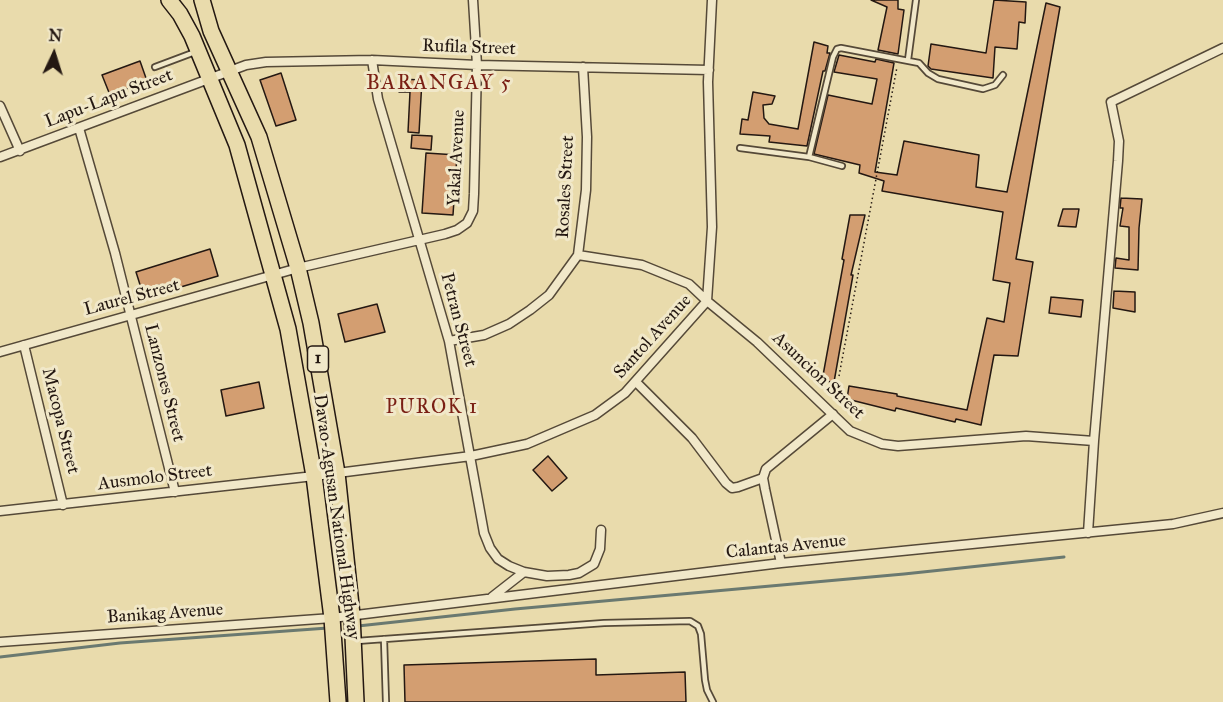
<!DOCTYPE html>
<style>
body{margin:0}
#map{position:relative;width:1223px;height:702px;overflow:hidden;background:#e9dbac;font-family:"IM FELL Great Primer",serif}
canvas{display:block}
.north{position:absolute;left:24px;top:24px;width:60px;height:60px;-webkit-text-stroke:4px #f1e8c9;paint-order:stroke;rotate:4deg;font-size:16px;font-weight:700;line-height:24px;text-align:center;color:#241812}
.north::after{content:'';display:block;margin:auto;width:21px;height:27px;background:#241812;clip-path:polygon(50% 0,100% 100%,50% 72%,0 100%)}
</style>
<div id="map">
<canvas width="1223" height="702"></canvas>
<div class="north">N</div>
</div>
<script>
const ctx = document.querySelector('canvas').getContext('2d');
ctx.lineJoin = 'round';
function toPath(rows) {
  const path = new Path2D();
  for (const r of rows) {
    path.moveTo(r[0], r[1]);
    for (let i = 2; i < r.length; i += 2) path.lineTo(r[i], r[i + 1]);
  }
  return path;
}
function strokePath(path, color, width, dash) {
  ctx.strokeStyle = color;
  ctx.lineWidth = width;
  ctx.lineCap = dash ? 'butt' : 'round';
  ctx.setLineDash(dash || []);
  ctx.stroke(path);
}
function fillPath(path, color) {
  ctx.fillStyle = color;
  ctx.fill(path, 'evenodd');
}
function drawText(font, color, halo, rows, align = 'center') {
  ctx.font = font + ' "IM FELL Great Primer",serif';
  ctx.lineWidth = 6;
  ctx.setLineDash([]);
  ctx.textBaseline = 'middle';
  ctx.strokeStyle = halo;
  ctx.fillStyle = color;
  for (const [text, x, y, turn = 0] of rows) {
    ctx.save();
    ctx.translate(x, y);
    ctx.rotate((+turn || 0) * Math.PI / 180);
    ctx.textAlign = isNaN(turn) ? turn : align;
    if (halo) ctx.strokeText(text, 0, 0);
    ctx.fillText(text, 0, 0);
    ctx.restore();
  }
}
strokePath(toPath([
 [358,626,515,609,904,574,1064,557],
 [0,657,120,643,328,628]
]), '#6a7970', 3);
const building = toPath([
 [871,0,898,0,898,9,904,10,898,54,878,50,887,7,871,0],
 [994,0,1026,2,1025,23,1019,22,1017,49,995,47,993,78,931,69,928,66,931,44,986,53,994,0],
 [1046,3,1060,7,1016,259,1033,262,1018,356,994,355,981,425,956,419,955,422,896,408,895,411,847,399,849,386,897,394,897,396,967,410,987,318,1004,322,1010,283,993,280,1003,212,882,191,884,181,859,173,860,165,814,154,828,95,872,104,877,79,834,72,839,55,875,62,876,59,894,63,875,172,897,175,904,141,979,155,976,187,1007,192,1046,3],
 [814,42,828,46,827,53,830,53,825,71,823,71,807,146,769,142,770,136,740,134,742,119,748,120,753,92,775,96,772,104,763,105,764,118,769,124,798,129,814,42],
 [140,61,147,81,110,95,102,75,140,61],
 [281,73,296,120,276,126,260,80,281,73],
 [400,79,422,80,419,133,408,132,410,92,399,92,400,79],
 [412,135,432,136,431,150,411,148,412,135],
 [426,153,457,155,453,215,422,213,426,153],
 [1121,198,1142,199,1139,228,1138,270,1115,268,1116,258,1129,260,1129,227,1120,226,1123,208,1120,208,1121,198],
 [1063,209,1079,209,1076,227,1058,226,1063,209],
 [850,215,865,215,851,275,853,275,834,382,822,381,844,260,842,259,850,215],
 [210,249,218,276,174,289,175,291,163,295,160,285,142,291,136,272,210,249],
 [1114,291,1135,292,1135,312,1113,308,1114,291],
 [1051,297,1083,300,1081,317,1049,313,1051,297],
 [377,304,385,332,345,342,338,314,377,304],
 [259,382,264,408,226,416,221,390,259,382],
 [548,456,567,478,552,491,533,470,548,456],
 [596,659,596,675,685,672,686,702,405,702,404,665,596,659]
]);
fillPath(building, '#d39e71');
strokePath(building, '#241812', 1.5);
const lane = toPath([
 [908,60,916,0],
 [155,67,195,52],
 [740,148,809,157,842,166],
 [809,157,833,57,837,49,841,48,919,63,928,73,938,79,983,89,995,85,1003,75],
 [384,639,386,702],
 [357,641,604,623,690,621,698,626,701,634,705,680,707,690,713,702]
]);
const street = toPath([
 [372,60,378,99,449,341,484,533,490,548,498,559,509,566,524,572,547,576,569,575,579,573,594,564,600,549,601,530],
 [0,106,20,151],
 [79,128,115,253,175,492],
 [0,157,246,65,266,62,372,60,477,65,709,70],
 [578,255,642,265,689,284,707,301,757,342,850,431,882,444,898,446,1026,436,1094,441],
 [449,341,484,335,509,324,530,310,549,295,578,255,586,190,587,137,583,67],
 [24,345,63,505],
 [0,352,298,268,445,234,457,230,467,223,473,211,474,194,477,65,473,0],
 [636,382,692,438,726,483,732,488,738,487,763,478],
 [0,511,314,476,471,456,527,444,595,415,625,393,707,301,712,227,708,82,712,0],
 [1088,533,1094,441,1118,161,1119,141,1111,102,1223,48],
 [781,563,765,489,763,478,766,469,833,414],
 [492,597,524,572],
 [0,642,332,618,781,563,1173,524,1223,513]
]);
const highway = toPath([
 [169,0,180,14,192,36,237,145,288,329,314,476,332,618,338,702],
 [202,0,211,31,259,137,298,268,311,323,337,473,352,615,356,702]
]);
strokePath(lane, '#554938', 8);
strokePath(street, '#554938', 11);
strokePath(highway, '#241812', 18);
strokePath(toPath([
 [839,376,897,67]
]), '#241812', 1.5, [1.5, 3]);
strokePath(lane, '#f1e8c9', 4.5);
strokePath(street, '#f1e8c9', 8);
strokePath(highway, '#e9dbac', 15);
for (const [x, y, w] of [
 [318,359,21]
]) {
  const box = new Path2D();
  box.roundRect(x - w / 2, y - 13, w, 26, 4.5);
  ctx.fillStyle = '#f1e8c9';
  ctx.fill(box);
  strokePath(box, '#241812', 1.5);
}
drawText('bold 16px', '#241812', null, [
 ["1",318,359]
]);
drawText('18px', '#241812', '#f1e8c9', [
 ["Rufila Street",469,48,2],
 ["Lapu-Lapu Street",109,99,-21],
 ["Yakal Avenue",457,158,-87],
 ["Rosales Street",566,187,-87],
 ["Laurel Street",132,298,-15],
 ["Petran Street",458,320,75],
 ["Santol Avenue",653,337,-48],
 ["Asuncion Street",818,376,43],
 ["Lanzones Street",164,383,76],
 ["Macopa Street",60,421,76],
 ["Ausmolo Street",155,478,-7],
 ["Davao-Agusan National Highway",336,517,82],
 ["Calantas Avenue",786,547,-6],
 ["Banikag Avenue",165,614,-4]
]);
ctx.letterSpacing = '1.5px';
drawText('20px', '#7a1f14', '#f1e8c9', [
 ["PUROK 1",432,408]
]);
ctx.letterSpacing = '0px';
ctx.letterSpacing = '1.5px';
drawText('21px', '#7a1f14', '#f1e8c9', [
 ["BARANGAY 5",439,84]
]);
ctx.letterSpacing = '0px';
</script>
